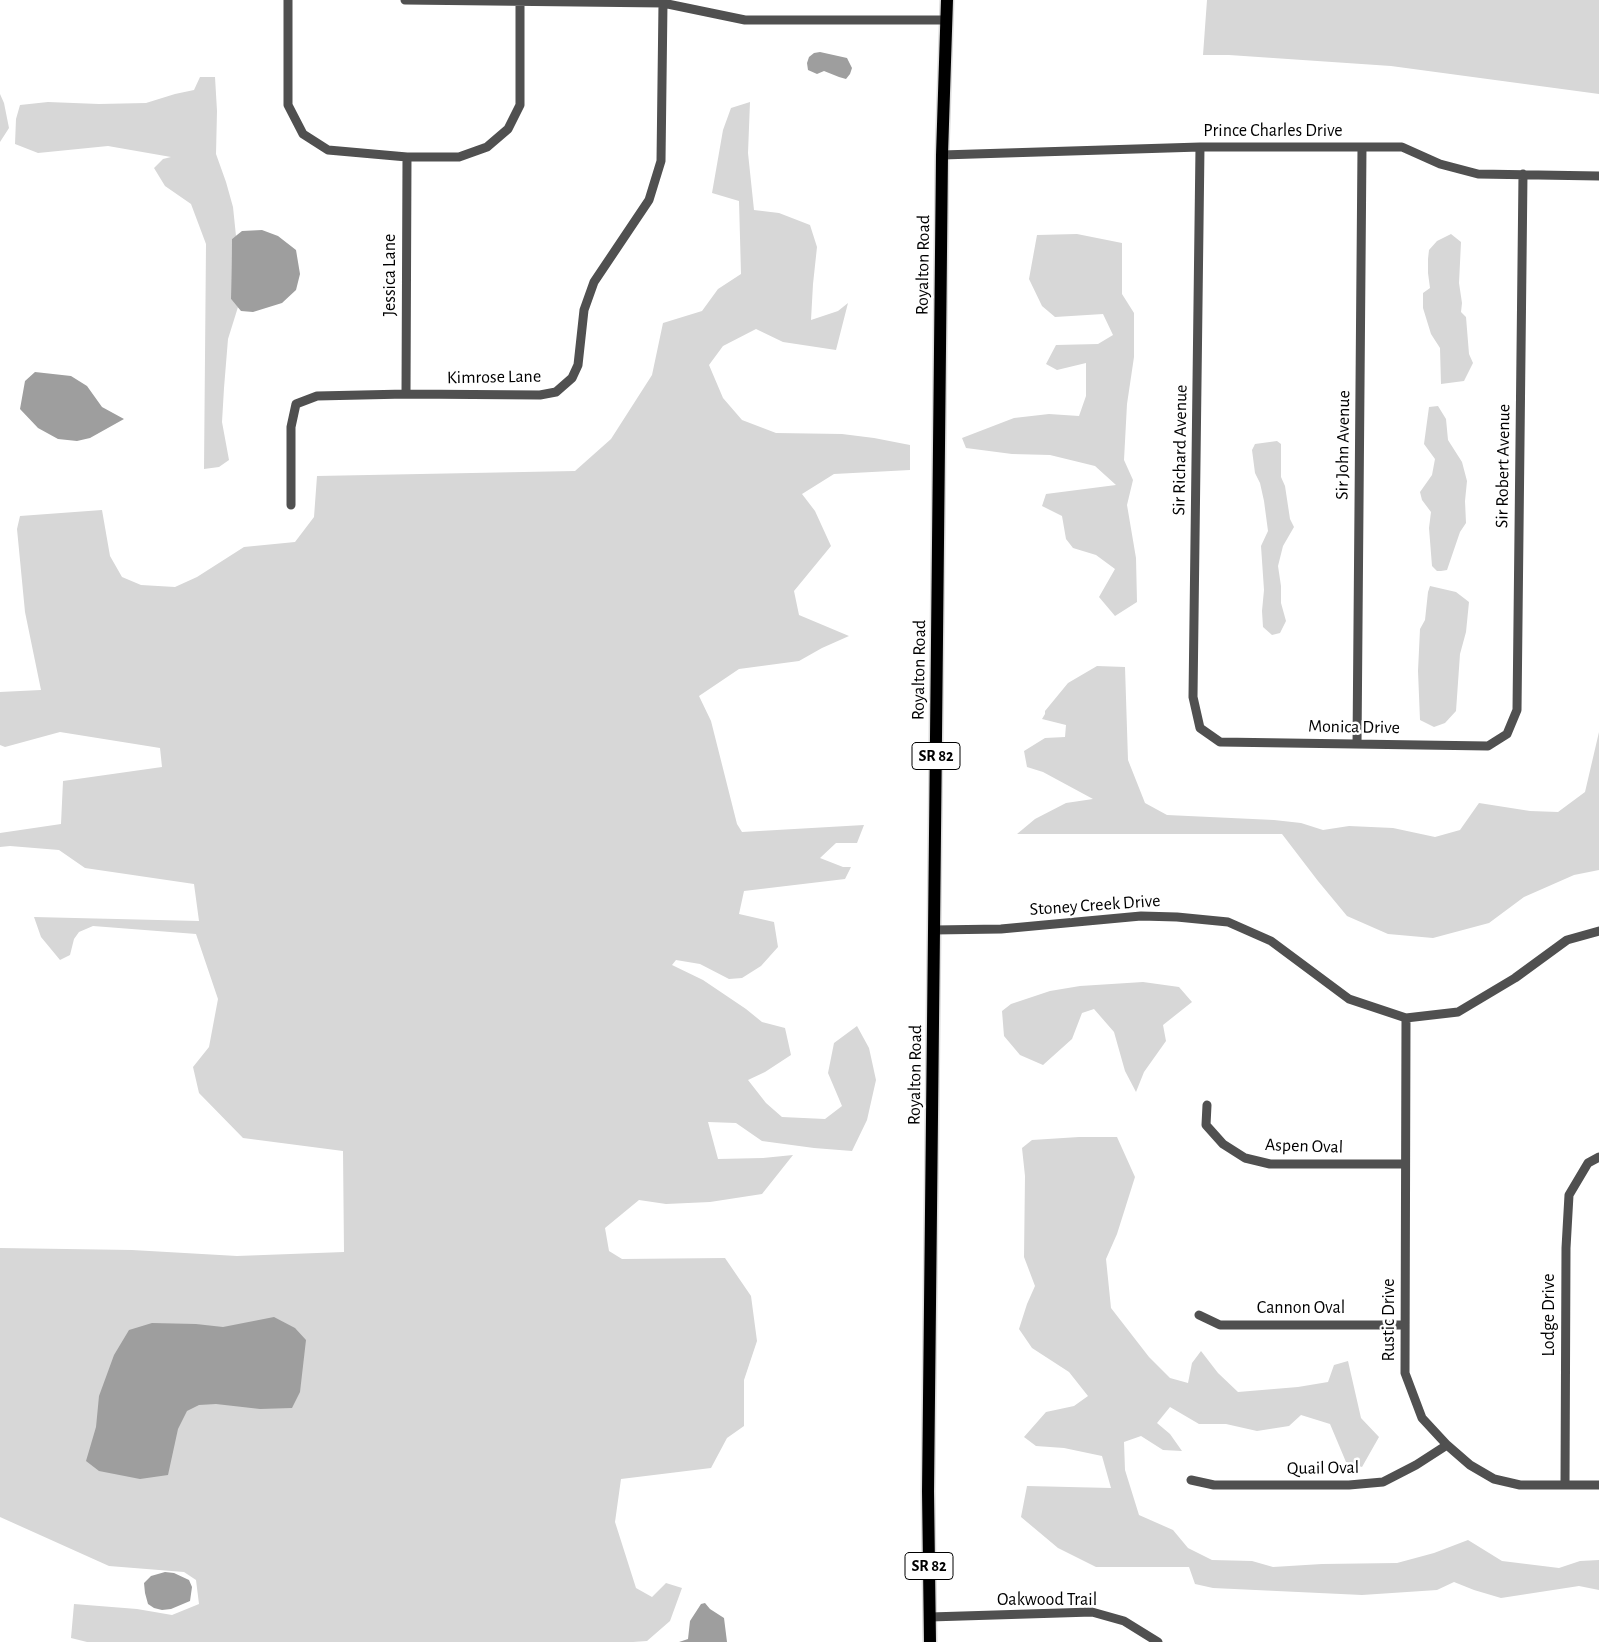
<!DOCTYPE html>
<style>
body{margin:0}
canvas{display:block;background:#fff}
</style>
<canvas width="1599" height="1642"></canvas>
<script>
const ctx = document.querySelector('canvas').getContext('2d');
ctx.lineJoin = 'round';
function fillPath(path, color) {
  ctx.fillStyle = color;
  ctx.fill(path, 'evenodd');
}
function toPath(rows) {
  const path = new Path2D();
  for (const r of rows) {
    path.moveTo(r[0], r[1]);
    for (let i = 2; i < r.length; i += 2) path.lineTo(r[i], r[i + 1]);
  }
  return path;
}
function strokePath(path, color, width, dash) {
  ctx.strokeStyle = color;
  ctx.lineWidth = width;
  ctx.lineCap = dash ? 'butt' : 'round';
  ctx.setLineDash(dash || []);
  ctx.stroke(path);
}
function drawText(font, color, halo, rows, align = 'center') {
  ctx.font = font + ' "Alegreya Sans",sans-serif';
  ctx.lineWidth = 5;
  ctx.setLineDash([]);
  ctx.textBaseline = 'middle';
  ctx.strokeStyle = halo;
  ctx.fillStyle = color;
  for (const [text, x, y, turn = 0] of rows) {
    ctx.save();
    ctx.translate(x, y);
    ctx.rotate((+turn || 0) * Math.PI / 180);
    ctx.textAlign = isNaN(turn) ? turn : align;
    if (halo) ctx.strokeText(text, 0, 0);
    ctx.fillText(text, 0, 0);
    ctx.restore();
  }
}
fillPath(toPath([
 [1207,0,1599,0,1599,94,1391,66,1229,55,1203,55],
 [200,77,215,77,217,111,216,154,226,182,233,207,236,236,232,239,231,299,238,307,228,339,224,388,222,422,229,460,219,467,204,469,206,244,191,204,165,186,154,168,163,159,171,157,108,146,38,153,15,144,16,119,20,105,48,102,99,104,146,103,175,94,194,90],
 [0,94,4,103,9,128,0,142],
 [750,102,748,153,754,210,779,213,810,225,817,247,813,284,811,320,838,311,848,303,836,350,783,342,756,329,723,346,709,365,723,398,742,420,776,433,842,434,874,438,910,445,910,470,834,474,802,494,815,511,831,546,794,591,799,615,849,636,822,648,799,661,739,669,699,696,711,721,737,824,742,832,864,825,857,843,836,843,820,858,843,867,851,867,845,879,744,891,739,914,774,922,778,947,761,966,742,978,729,979,700,964,676,960,672,965,703,980,746,1009,762,1022,785,1028,791,1055,765,1072,748,1080,766,1103,782,1117,825,1119,842,1106,828,1073,834,1043,857,1026,869,1048,876,1080,867,1120,852,1151,814,1148,762,1141,736,1123,708,1122,718,1159,763,1158,793,1155,762,1194,710,1202,666,1204,639,1200,605,1228,609,1251,622,1259,725,1258,751,1296,757,1341,744,1380,744,1426,727,1438,711,1468,621,1479,615,1522,636,1588,652,1597,666,1583,682,1588,670,1621,647,1641,633,1642,87,1642,71,1638,74,1604,137,1609,172,1615,199,1604,196,1580,184,1572,109,1566,0,1517,0,1248,132,1250,237,1256,344,1252,343,1151,243,1138,199,1093,193,1067,209,1047,218,999,196,934,93,926,79,932,74,939,70,955,60,960,41,937,34,917,199,921,194,884,85,868,59,850,10,846,0,847,0,833,61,824,63,781,162,767,160,748,60,732,5,747,0,745,0,692,41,690,25,612,17,529,20,516,102,510,110,556,122,577,141,585,175,587,197,577,244,547,295,542,314,517,317,476,575,471,611,439,652,375,663,323,702,311,718,289,741,274,739,201,712,193,723,130,731,108],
 [1077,234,1122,243,1122,294,1134,313,1134,357,1127,404,1124,460,1133,480,1127,505,1136,558,1137,602,1115,616,1099,597,1115,569,1096,555,1073,548,1066,539,1062,516,1042,506,1046,494,1116,485,1095,466,1050,455,1012,454,966,448,962,438,1014,418,1049,414,1079,416,1086,396,1086,363,1057,370,1046,364,1056,345,1098,344,1113,335,1103,314,1055,317,1042,306,1029,279,1037,235],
 [1451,234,1461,242,1459,283,1462,303,1461,312,1466,317,1469,354,1473,363,1464,381,1441,384,1440,348,1431,334,1423,308,1423,293,1430,288,1428,273,1428,259,1429,250,1437,241],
 [1438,406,1446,419,1448,440,1462,462,1467,481,1465,501,1466,523,1460,532,1447,570,1441,571,1437,571,1432,566,1429,528,1431,512,1422,500,1420,492,1432,475,1435,459,1424,444,1429,407],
 [1277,441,1281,444,1281,477,1285,486,1290,519,1294,527,1283,546,1278,566,1281,586,1281,603,1286,621,1280,633,1272,635,1263,627,1262,611,1264,590,1261,546,1268,531,1264,501,1260,483,1255,473,1252,450,1255,444],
 [1430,586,1456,592,1469,602,1466,632,1460,654,1456,711,1445,723,1434,727,1420,720,1418,671,1420,629,1425,620,1428,592],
 [1097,666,1125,667,1128,760,1145,803,1167,815,1274,820,1301,823,1323,830,1349,826,1393,828,1435,837,1460,830,1479,803,1530,811,1558,812,1585,792,1599,732,1599,870,1574,875,1524,897,1489,923,1433,938,1388,934,1347,916,1318,881,1282,834,1017,834,1035,819,1066,803,1093,799,1043,772,1027,767,1024,751,1045,738,1065,737,1066,725,1042,719,1045,714,1045,711,1068,683],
 [1143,982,1179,987,1192,1002,1163,1025,1166,1041,1144,1072,1136,1092,1125,1071,1114,1032,1094,1009,1082,1013,1072,1039,1043,1065,1020,1055,1004,1036,1002,1011,1011,1004,1050,991,1080,986],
 [1079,1137,1117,1137,1135,1177,1117,1234,1106,1259,1111,1308,1149,1357,1170,1378,1188,1383,1192,1363,1201,1351,1218,1373,1238,1392,1298,1387,1328,1382,1334,1365,1348,1361,1361,1418,1379,1437,1362,1467,1346,1462,1330,1424,1301,1415,1289,1426,1257,1431,1226,1424,1199,1424,1170,1407,1157,1423,1170,1434,1182,1451,1163,1450,1141,1436,1124,1442,1125,1470,1139,1515,1173,1530,1188,1548,1212,1560,1252,1561,1273,1567,1322,1564,1397,1563,1434,1553,1468,1540,1502,1561,1559,1568,1580,1561,1599,1560,1599,1590,1579,1586,1501,1598,1474,1590,1454,1582,1437,1590,1362,1595,1213,1588,1195,1584,1189,1567,1096,1567,1058,1548,1021,1517,1027,1486,1111,1488,1102,1456,1064,1448,1036,1446,1024,1437,1046,1412,1074,1406,1088,1396,1069,1372,1032,1348,1019,1329,1027,1304,1035,1286,1024,1257,1025,1176,1022,1148,1032,1140]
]), '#d7d7d7');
fillPath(toPath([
 [820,52,847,58,852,68,850,74,846,79,839,77,824,71,817,74,808,70,807,63,809,57,814,53],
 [262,230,278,236,296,250,300,274,296,290,282,303,253,312,241,311,231,299,232,239,242,231],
 [35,372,71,376,87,386,102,407,124,419,90,438,77,441,58,439,38,428,20,409,25,381],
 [274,1317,295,1328,306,1340,300,1392,292,1408,260,1409,216,1404,199,1405,187,1411,178,1429,168,1475,140,1479,99,1471,86,1461,96,1427,99,1396,114,1355,129,1330,152,1323,196,1324,223,1327],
 [165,1572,174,1573,189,1580,192,1587,190,1601,171,1609,162,1610,154,1608,148,1604,145,1593,144,1583,151,1576],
 [705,1603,710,1609,724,1618,727,1642,679,1642,688,1639,690,1621,701,1604]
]), '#9e9e9e');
const primary = toPath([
 [930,1642,928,1491,934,930,942,155,947,0]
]);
strokePath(primary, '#dbdbdb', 15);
strokePath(toPath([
 [288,0,288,105,303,134,328,150,407,157,459,157,487,147,508,129,520,105,520,0],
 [405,0,663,3,745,20,946,20],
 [1200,147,1193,697,1200,728,1220,742,1488,746,1507,734,1517,710,1523,174],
 [942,155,1200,147,1402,147,1440,164,1478,174,1599,176],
 [406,394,407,157],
 [291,505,291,427,296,404,317,396,406,394,540,395,556,392,572,378,578,365,584,310,594,282,649,200,661,161,663,3],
 [1357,744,1362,147],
 [934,930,1001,929,1141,916,1177,917,1228,922,1271,941,1349,999,1406,1018,1458,1012,1515,978,1567,940,1599,931],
 [1406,1018,1405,1373,1422,1418,1447,1445,1470,1465,1494,1479,1520,1485,1599,1485],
 [1207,1105,1206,1125,1223,1144,1245,1158,1270,1164,1405,1164],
 [1199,1315,1220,1325,1405,1325],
 [1191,1480,1214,1485,1349,1485,1383,1482,1416,1465,1447,1445],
 [1565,1485,1566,1248,1569,1195,1588,1163,1599,1157],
 [930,1617,1092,1612,1124,1621,1158,1642]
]), '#505050', 9);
strokePath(primary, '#000', 12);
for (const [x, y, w] of [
 [936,756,48],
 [929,1566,48]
]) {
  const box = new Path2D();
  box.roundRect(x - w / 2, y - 13.5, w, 27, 4);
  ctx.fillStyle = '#fff';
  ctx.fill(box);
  strokePath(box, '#000', 1);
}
drawText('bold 16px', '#000', null, [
 ["SR 82",936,756],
 ["SR 82",929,1566]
]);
drawText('18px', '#000', '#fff', [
 ["Prince Charles Drive",1273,131],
 ["Royalton Road",923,265,-89],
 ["Jessica Lane",390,275,-90],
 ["Kimrose Lane",494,377,-1],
 ["Sir John Avenue",1343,445,-89],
 ["Sir Richard Avenue",1180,450,-89],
 ["Sir Robert Avenue",1503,466,-89],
 ["Royalton Road",919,670,-89],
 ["Monica Drive",1354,727,1],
 ["Stoney Creek Drive",1095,905,-4],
 ["Royalton Road",915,1075,-89],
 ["Aspen Oval",1304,1146,2],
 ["Cannon Oval",1301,1308],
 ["Lodge Drive",1549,1315,-90],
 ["Rustic Drive",1389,1320,-90],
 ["Quail Oval",1323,1468,-1],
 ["Oakwood Trail",1047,1600]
]);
</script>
